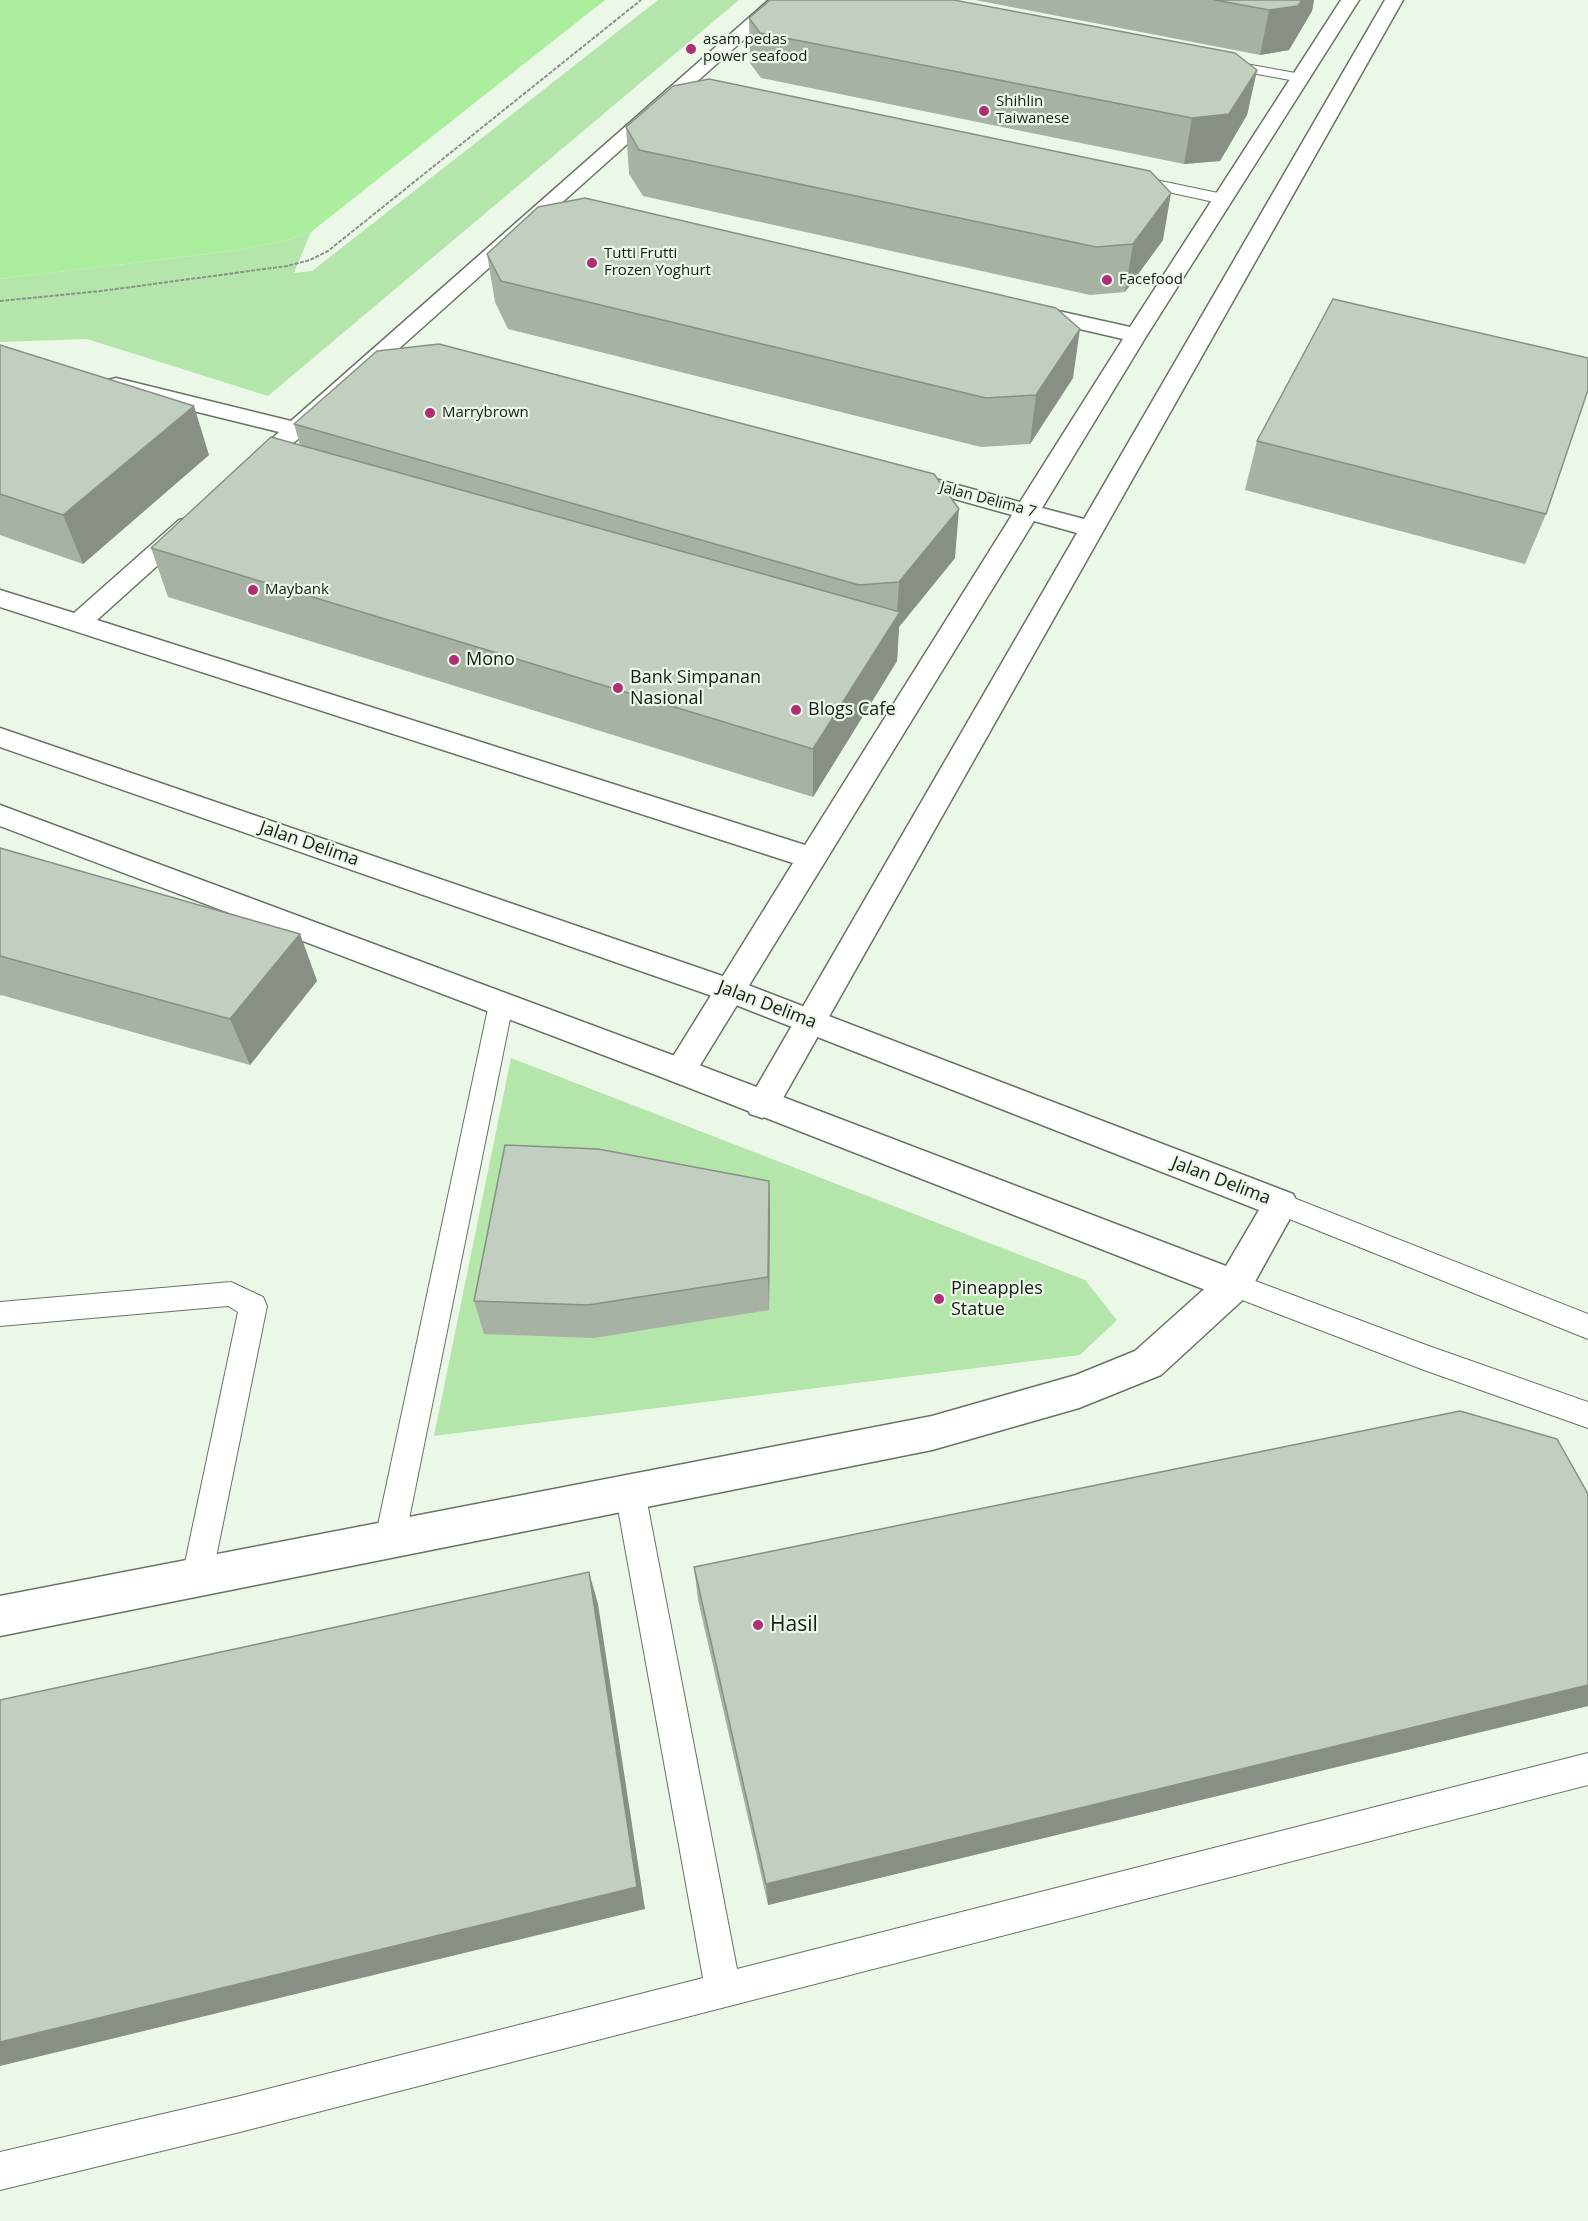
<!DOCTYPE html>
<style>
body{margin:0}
canvas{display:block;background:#ebf8e8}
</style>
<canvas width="1588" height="2221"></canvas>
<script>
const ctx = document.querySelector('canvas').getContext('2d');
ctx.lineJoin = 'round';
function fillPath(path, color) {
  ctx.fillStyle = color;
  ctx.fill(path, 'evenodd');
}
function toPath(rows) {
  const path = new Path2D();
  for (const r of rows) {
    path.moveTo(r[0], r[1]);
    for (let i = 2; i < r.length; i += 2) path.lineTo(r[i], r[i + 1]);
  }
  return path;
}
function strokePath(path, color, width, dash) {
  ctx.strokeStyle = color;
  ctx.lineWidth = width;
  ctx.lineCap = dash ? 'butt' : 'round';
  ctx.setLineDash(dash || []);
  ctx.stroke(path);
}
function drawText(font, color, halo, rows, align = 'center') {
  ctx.font = font + ' "Open Sans",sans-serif';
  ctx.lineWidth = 4.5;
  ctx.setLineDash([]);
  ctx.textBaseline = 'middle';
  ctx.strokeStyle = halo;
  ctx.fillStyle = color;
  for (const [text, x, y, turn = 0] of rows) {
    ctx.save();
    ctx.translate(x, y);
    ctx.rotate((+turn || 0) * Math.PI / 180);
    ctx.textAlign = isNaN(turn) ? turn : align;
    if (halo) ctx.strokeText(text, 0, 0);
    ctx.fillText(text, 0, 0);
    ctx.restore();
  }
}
fillPath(toPath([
 [658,0,739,0,268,396,87,339,0,342,0,279,233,251,285,241,311,232,294,273,312,271],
 [511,1058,1085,1280,1117,1320,1080,1355,434,1436]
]), '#b4e6ab');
fillPath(toPath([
 [0,0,605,0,311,232,285,241,233,251,0,279]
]), '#abef9e');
const service = toPath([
 [1224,60,1301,74,1308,78,1301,82,1219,67,1217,64,1219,61,1224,60],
 [1132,175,1223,194,1231,199,1223,204,1127,183,1124,180,1127,177,1132,175],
 [501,995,510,997,513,1004,405,1539,401,1549,390,1553,379,1549,375,1539,489,1004,492,997,501,995],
 [1281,1193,1588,1314,1588,1339,1272,1212,1268,1204,1272,1196,1281,1193],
 [1234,1273,1426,1345,1588,1402,1588,1428,1424,1370,1224,1293,1220,1285,1224,1277,1234,1273],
 [231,1282,263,1297,267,1306,212,1577,208,1588,197,1592,186,1588,182,1577,238,1312,228,1306,0,1326,0,1302,231,1282],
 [630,1478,640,1482,645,1492,737,1969,1588,1753,1588,1785,240,2132,0,2190,0,2152,240,2096,703,1978,615,1492,620,1482,630,1478]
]);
const minor = toPath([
 [769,0,788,0,259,474,251,476,243,474,239,469,279,432,108,390,105,385,108,380,116,378,291,421,769,0],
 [1341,0,1359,0,1147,335,1042,508,1084,519,1385,0,1403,0,774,1114,762,1118,750,1114,746,1105,1077,533,1034,521,691,1080,680,1084,669,1080,664,1071,793,863,0,607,0,590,74,613,179,520,188,518,197,520,200,525,197,530,97,620,805,845,1012,515,894,482,890,477,894,472,902,470,1020,502,1123,339,1019,315,1016,310,1019,305,1027,304,1130,327,1341,0],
 [1234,1270,1247,1274,1252,1285,1247,1296,1161,1375,1079,1408,932,1450,0,1636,0,1596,932,1416,1076,1375,1135,1351,1221,1274,1234,1270]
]);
const tertiary = toPath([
 [0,728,740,982,1293,1194,1298,1204,1247,1296,1234,1300,1221,1296,669,1080,0,826,0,805,691,1062,1226,1266,1259,1210,718,998,0,747,0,728]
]);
strokePath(service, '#687366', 2);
strokePath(minor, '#687366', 3);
strokePath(tertiary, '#687366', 3);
strokePath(toPath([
 [0,301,101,291,287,266,310,260,328,251,641,0]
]), '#8a9388', 2, [4, 1.5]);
fillPath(service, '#fff');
fillPath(minor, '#fff');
fillPath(tertiary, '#fff');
fillPath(toPath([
 [975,0,1314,0,1312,11,1289,50,1260,55],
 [749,18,1257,70,1247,115,1220,161,1184,164,761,78,750,63],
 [626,127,1163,240,1125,292,1090,295,643,196,629,174],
 [487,254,1073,378,1030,444,981,447,508,329,495,302],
 [0,345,209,455,83,564,0,535],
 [294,424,955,558,899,627,897,661,813,797,168,597,151,548,300,445],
 [1257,441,1546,514,1525,564,1245,490],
 [0,848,300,934,317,981,250,1065,1,995,0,996],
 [769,1181,770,1216,769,1310,594,1338,484,1334,474,1301],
 [1588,1494,1588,1706,768,1905,698,1600,694,1567]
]), '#a7b1a4');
fillPath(toPath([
 [1302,0,1314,0,1312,11,1289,50,1260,55,1269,10],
 [1257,70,1247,115,1220,161,1184,164,1192,118],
 [1171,193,1163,240,1125,292,1133,244],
 [1080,329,1073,378,1030,444,1036,395],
 [194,406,209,455,83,564,63,515],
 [959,509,955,558,899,627,897,661,813,797,813,749,897,617,899,582],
 [300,934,317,981,250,1065,230,1019],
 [769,1181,770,1216,769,1310,768,1277],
 [589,1572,598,1604,645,1909,0,2066,0,2042],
 [1588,1685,1588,1706,768,1905,766,1884]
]), '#889086');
const building = toPath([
 [770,0,954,0,1235,53,1257,70,1229,114,1192,118,760,33,749,18,770,0],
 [1215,0,1302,0,1298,6,1269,10,1215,0],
 [709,79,1150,171,1171,193,1133,244,1096,247,639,150,626,127,673,86,709,79],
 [585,198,1056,308,1080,329,1036,395,986,398,501,281,487,254,538,207,585,198],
 [1333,299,1588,358,1588,390,1546,514,1257,441,1333,299],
 [439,344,934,474,959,509,899,582,859,585,294,424,377,351,439,344],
 [0,345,194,406,63,515,0,494,0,345],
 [271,437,900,612,813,749,151,548,271,437],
 [0,848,300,934,230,1019,0,956,0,848],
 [505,1145,598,1149,769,1181,768,1277,588,1305,474,1301,505,1145],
 [1460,1411,1557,1439,1588,1494,1588,1685,766,1884,694,1567,1460,1411],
 [589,1572,637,1887,0,2042,0,1700,589,1572]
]);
fillPath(building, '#c2cebf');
strokePath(building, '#889086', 1.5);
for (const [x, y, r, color] of [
 [691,49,6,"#af2c76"],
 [984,111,6,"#af2c76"],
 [592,263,6,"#af2c76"],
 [1107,280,6,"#af2c76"],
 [430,413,6,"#af2c76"],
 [253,590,6,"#af2c76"],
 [454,660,6,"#af2c76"],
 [618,688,6,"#af2c76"],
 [796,710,6,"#af2c76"],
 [939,1299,6,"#af2c76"],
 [758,1625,6,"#af2c76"]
]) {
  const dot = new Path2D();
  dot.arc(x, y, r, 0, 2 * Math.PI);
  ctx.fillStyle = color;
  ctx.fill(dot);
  strokePath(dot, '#ebf8e8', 2);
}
drawText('15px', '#181c17', '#ebf8e8', [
 ["asam pedas",703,40],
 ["power seafood",703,57],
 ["Shihlin",996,102],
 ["Taiwanese",996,119],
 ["Tutti Frutti",604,254],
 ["Frozen Yoghurt",604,271],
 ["Facefood",1119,280],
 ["Marrybrown",442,413],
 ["Maybank",265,590]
], 'left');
drawText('15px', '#181c17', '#ebf8e8', [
 ["Jalan Delima 7",988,500,15]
]);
drawText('18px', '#181c17', '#ebf8e8', [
 ["Mono",466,660],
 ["Bank Simpanan",630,678],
 ["Nasional",630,699],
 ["Blogs Cafe",808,710],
 ["Pineapples",951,1289],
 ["Statue",951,1310]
], 'left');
drawText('18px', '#181c17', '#ebf8e8', [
 ["Jalan Delima",309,844,19],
 ["Jalan Delima",767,1005,21],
 ["Jalan Delima",1221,1181,21]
]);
drawText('21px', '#181c17', '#ebf8e8', [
 ["Hasil",770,1625]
], 'left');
</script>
